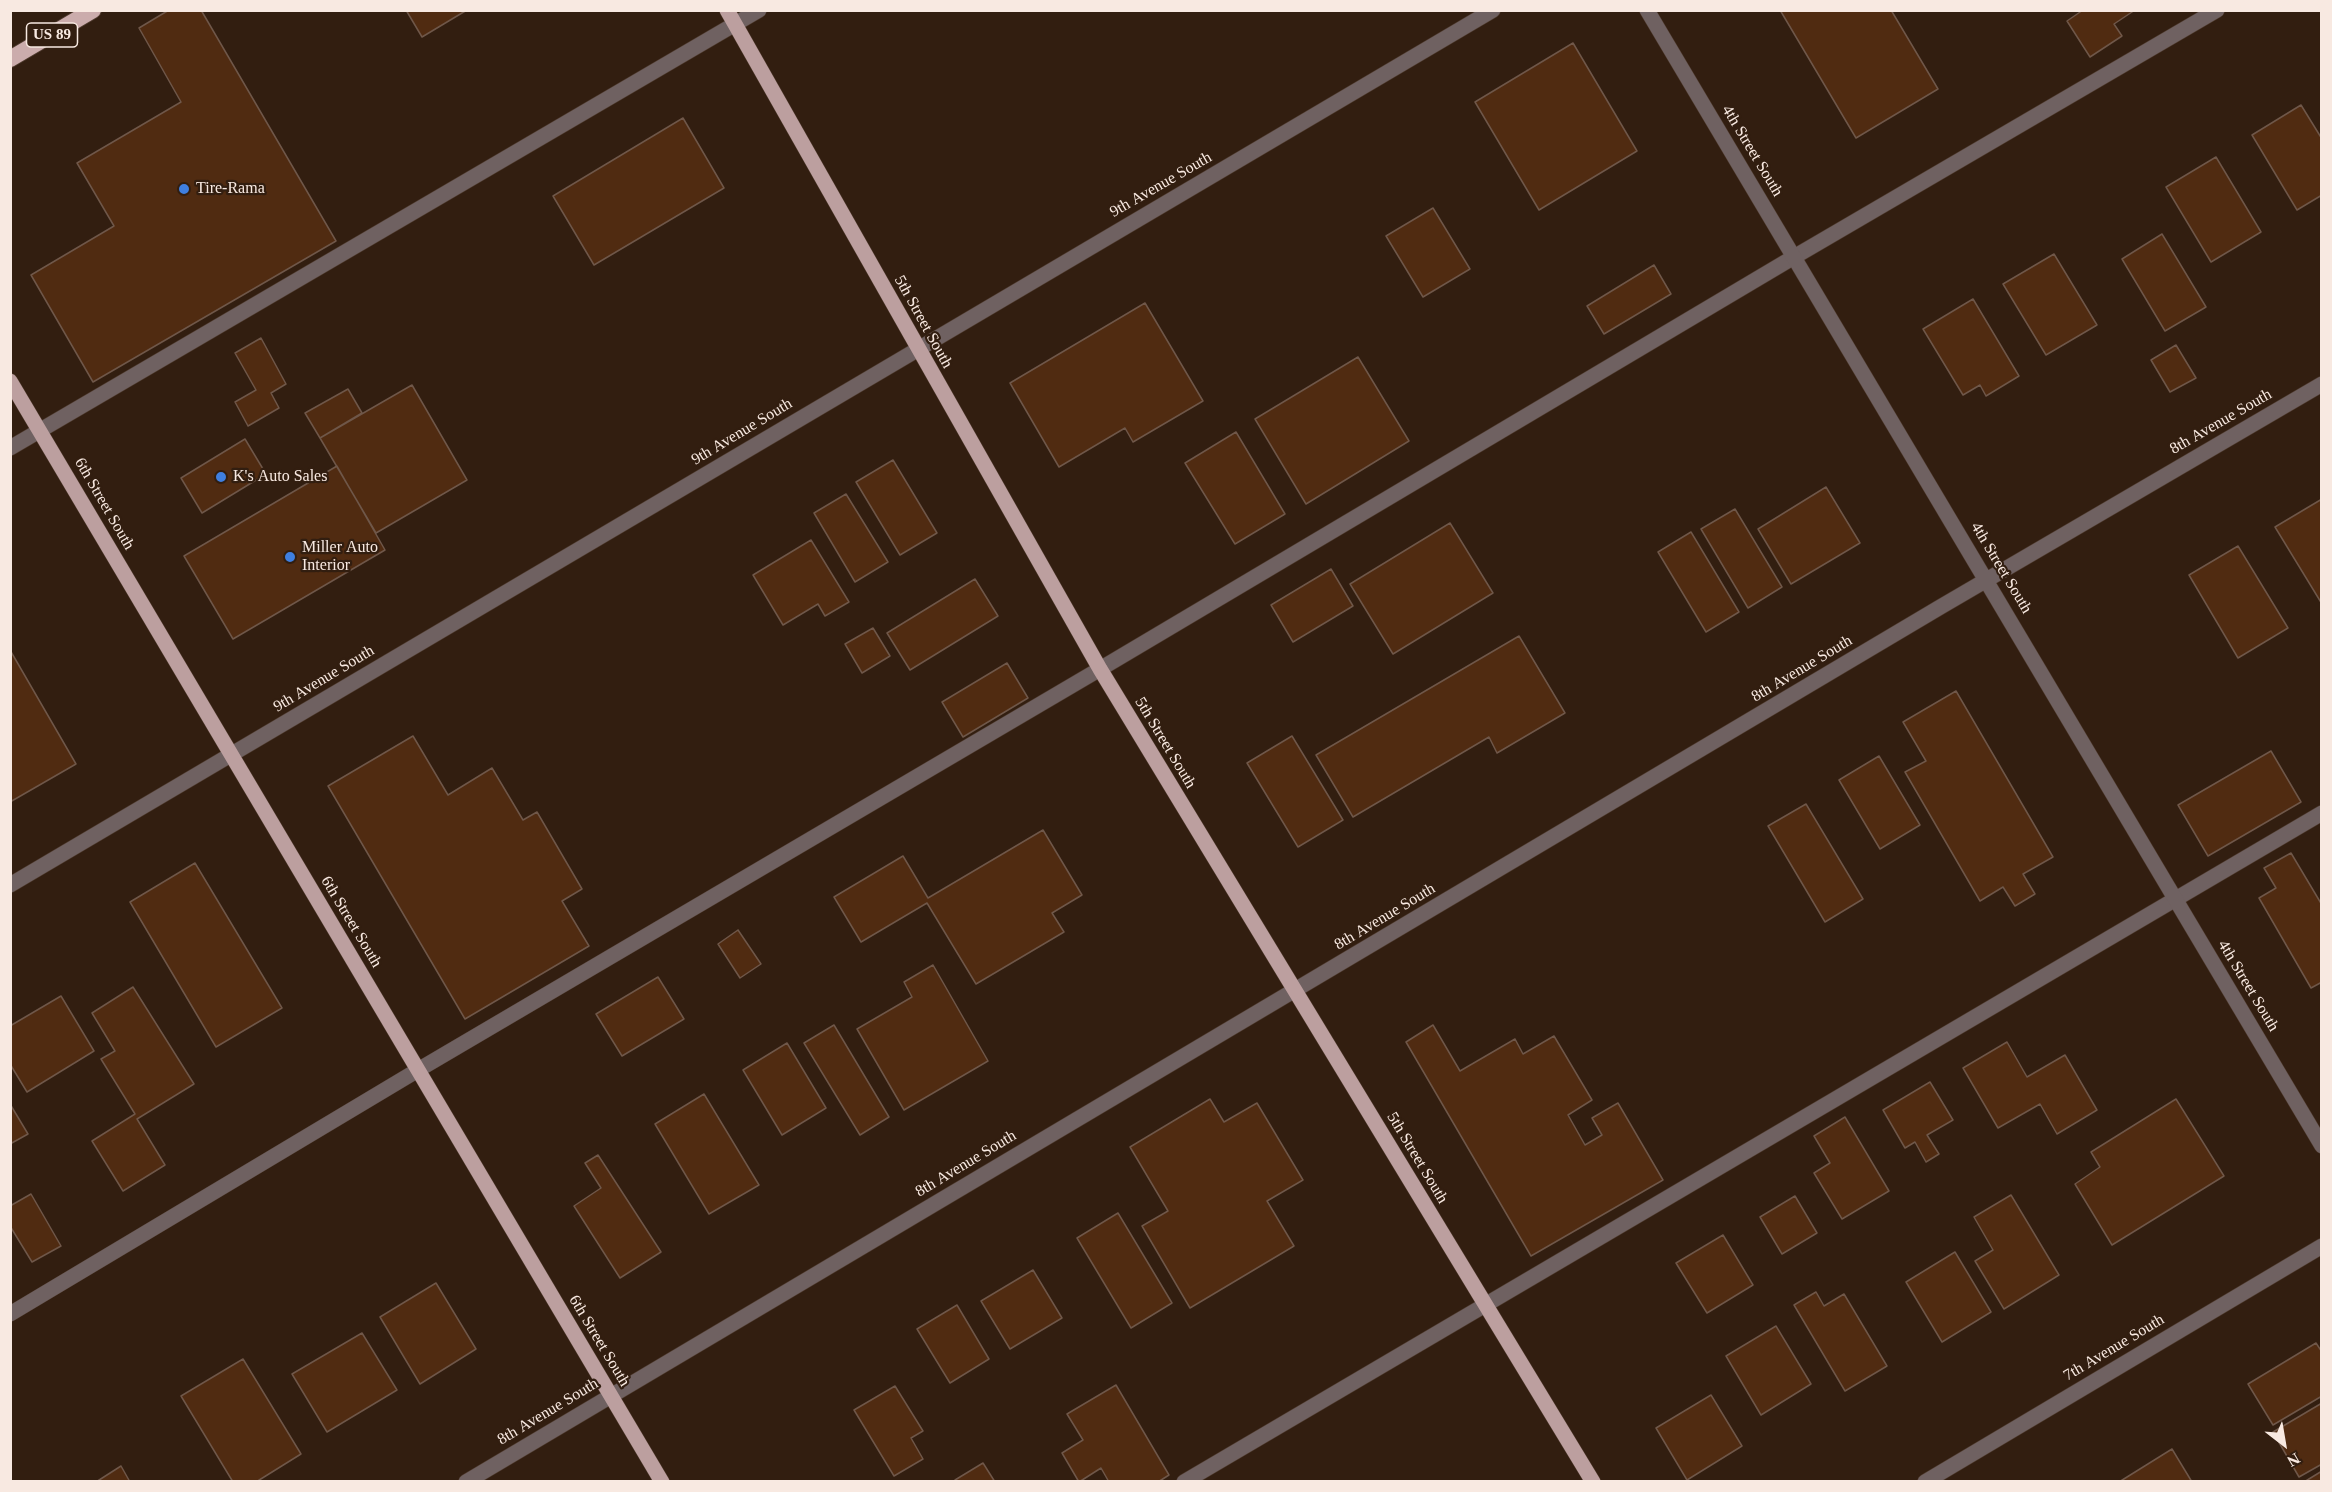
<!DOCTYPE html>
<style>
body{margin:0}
#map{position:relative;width:2332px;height:1492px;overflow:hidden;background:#321e10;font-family:Georgia,serif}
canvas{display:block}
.frame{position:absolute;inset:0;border:12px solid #f8e9e1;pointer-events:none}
.north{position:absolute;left:2254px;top:1414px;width:60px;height:60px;-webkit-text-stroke:4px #321e10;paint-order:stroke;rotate:149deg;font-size:16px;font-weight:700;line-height:24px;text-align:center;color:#f8e9e1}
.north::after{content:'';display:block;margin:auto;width:21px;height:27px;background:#f8e9e1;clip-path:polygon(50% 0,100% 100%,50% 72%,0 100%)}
</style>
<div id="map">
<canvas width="2332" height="1492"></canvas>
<div class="frame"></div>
<div class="north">N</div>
</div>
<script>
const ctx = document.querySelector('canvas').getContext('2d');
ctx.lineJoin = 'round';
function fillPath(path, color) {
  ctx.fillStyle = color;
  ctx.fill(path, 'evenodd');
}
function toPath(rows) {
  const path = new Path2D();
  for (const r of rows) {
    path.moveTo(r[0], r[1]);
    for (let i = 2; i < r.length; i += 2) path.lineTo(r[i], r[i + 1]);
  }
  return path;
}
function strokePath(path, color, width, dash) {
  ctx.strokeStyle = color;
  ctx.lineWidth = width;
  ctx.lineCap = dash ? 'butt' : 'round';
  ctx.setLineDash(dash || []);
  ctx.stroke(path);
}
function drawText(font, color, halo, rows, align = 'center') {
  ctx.font = font + ' Georgia,serif';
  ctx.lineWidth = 4.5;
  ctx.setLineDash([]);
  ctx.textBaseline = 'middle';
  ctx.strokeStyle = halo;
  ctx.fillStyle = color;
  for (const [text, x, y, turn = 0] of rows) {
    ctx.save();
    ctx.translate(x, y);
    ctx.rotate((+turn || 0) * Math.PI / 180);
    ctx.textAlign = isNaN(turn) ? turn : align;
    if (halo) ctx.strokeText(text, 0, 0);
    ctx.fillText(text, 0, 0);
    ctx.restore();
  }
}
const building = toPath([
 [169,10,201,10,336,241,93,382,31,275,114,226,77,163,181,102,139,28,169,10],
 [406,10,467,10,422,37,406,10],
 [1780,10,1891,10,1938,89,1856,138,1780,10],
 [2083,10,2135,10,2114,24,2122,36,2090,57,2067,21,2083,10],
 [1573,43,1637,151,1539,210,1475,102,1573,43],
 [2301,105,2322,139,2322,195,2297,210,2252,135,2301,105],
 [683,118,724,188,594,265,553,196,683,118],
 [2216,157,2261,232,2211,262,2166,187,2216,157],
 [1433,208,1470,269,1423,297,1386,236,1433,208],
 [2162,234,2206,307,2165,331,2122,259,2162,234],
 [2054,254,2097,325,2046,355,2003,284,2054,254],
 [1654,265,1671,294,1604,334,1587,306,1654,265],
 [1973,299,2019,376,1986,396,1980,385,1963,395,1923,329,1973,299],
 [1145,303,1203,401,1133,442,1125,428,1059,467,1010,383,1145,303],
 [261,338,286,384,271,393,279,408,248,426,235,402,256,390,235,353,261,338],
 [2176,345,2196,378,2170,392,2151,360,2176,345],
 [1358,357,1409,441,1306,504,1255,419,1358,357],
 [412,385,467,480,376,533,320,438,412,385],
 [348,389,362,413,320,438,305,413,348,389],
 [1236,432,1285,514,1235,544,1185,463,1236,432],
 [245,439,266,474,202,513,181,478,245,439],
 [893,460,937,533,900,555,856,482,893,460],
 [337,466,385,550,233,639,184,556,337,466],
 [1826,487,1860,543,1791,584,1758,529,1826,487],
 [846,494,888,562,855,582,814,513,846,494],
 [2322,499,2322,604,2275,527,2322,499],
 [1735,509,1782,587,1748,608,1701,529,1735,509],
 [1450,523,1493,593,1393,654,1350,584,1450,523],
 [1691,532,1739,612,1706,632,1658,552,1691,532],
 [811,540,849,602,825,616,818,604,783,625,753,575,811,540],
 [2238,546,2288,628,2238,658,2189,575,2238,546],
 [1331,569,1353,606,1293,642,1271,605,1331,569],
 [975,579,998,616,910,670,887,633,975,579],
 [873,628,890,656,862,673,845,644,873,628],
 [1519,636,1565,713,1497,753,1489,737,1353,817,1316,755,1519,636],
 [10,650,76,764,10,802,10,650],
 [1007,663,1028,698,963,737,942,702,1007,663],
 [1956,691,2053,857,2023,874,2035,894,2015,906,2003,887,1980,901,1905,772,1926,761,1903,722,1956,691],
 [413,736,448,795,492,768,523,820,537,812,582,889,562,901,589,946,465,1019,328,786,413,736],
 [1292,736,1343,820,1298,847,1247,763,1292,736],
 [2271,751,2301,802,2208,856,2178,805,2271,751],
 [1879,756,1920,825,1880,849,1839,780,1879,756],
 [1806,804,1863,899,1825,922,1768,826,1806,804],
 [1043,830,1082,895,1052,913,1064,932,976,984,927,903,861,942,834,897,903,856,928,898,1043,830],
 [2291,853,2322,905,2322,982,2311,988,2259,898,2276,888,2264,868,2291,853],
 [195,863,282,1008,216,1047,130,902,195,863],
 [738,930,761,964,740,978,718,944,738,930],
 [933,965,988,1061,904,1110,857,1029,912,997,904,982,933,965],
 [658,977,684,1019,622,1056,596,1014,658,977],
 [133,987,194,1084,137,1119,165,1165,123,1191,92,1141,135,1114,101,1059,115,1051,92,1013,133,987],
 [61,996,94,1051,27,1092,10,1064,10,1026,61,996],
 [834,1025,889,1117,860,1135,804,1043,834,1025],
 [1433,1025,1460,1071,1515,1039,1523,1054,1554,1036,1592,1100,1568,1115,1585,1145,1602,1135,1592,1118,1618,1103,1663,1180,1531,1256,1406,1042,1433,1025],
 [2007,1042,2027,1077,2065,1055,2097,1110,2057,1134,2040,1104,1998,1128,1963,1068,2007,1042],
 [787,1043,826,1108,782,1135,743,1070,787,1043],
 [1930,1082,1953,1120,1927,1135,1939,1154,1926,1162,1915,1142,1905,1148,1883,1110,1930,1082],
 [704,1094,759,1185,709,1214,655,1124,704,1094],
 [1210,1099,1224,1122,1257,1103,1303,1180,1267,1201,1294,1246,1190,1308,1142,1226,1168,1211,1130,1147,1210,1099],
 [2176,1099,2224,1176,2112,1245,2075,1184,2100,1167,2091,1152,2176,1099],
 [10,1104,28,1134,10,1144,10,1104],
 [1845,1117,1889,1191,1842,1219,1814,1173,1830,1163,1814,1136,1845,1117],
 [598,1155,661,1252,620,1278,574,1206,601,1188,585,1163,598,1155],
 [31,1194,61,1246,32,1262,10,1226,10,1206,31,1194],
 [2011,1195,2059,1275,2004,1309,1975,1261,1993,1250,1974,1217,2011,1195],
 [1795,1196,1817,1233,1782,1254,1760,1217,1795,1196],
 [1118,1213,1172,1303,1131,1328,1077,1238,1118,1213],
 [1723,1235,1753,1285,1707,1313,1676,1263,1723,1235],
 [1955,1252,1991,1312,1942,1342,1906,1282,1955,1252],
 [1033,1270,1062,1318,1010,1349,981,1301,1033,1270],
 [436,1283,476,1349,420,1384,380,1317,436,1283],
 [1816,1292,1824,1306,1844,1294,1887,1366,1845,1391,1794,1305,1816,1292],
 [957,1305,989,1359,950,1383,917,1329,957,1305],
 [1776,1326,1811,1384,1761,1415,1726,1356,1776,1326],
 [362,1333,397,1390,327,1432,292,1374,362,1333],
 [2316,1343,2322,1352,2322,1396,2273,1425,2248,1384,2316,1343],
 [243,1359,301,1454,256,1482,233,1482,181,1396,243,1359],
 [1116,1385,1169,1475,1158,1482,1109,1482,1101,1468,1079,1482,1062,1453,1083,1440,1067,1414,1116,1385],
 [895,1386,923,1431,911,1438,923,1459,894,1476,854,1410,895,1386],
 [1711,1395,1742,1446,1687,1480,1656,1428,1711,1395],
 [2322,1403,2322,1464,2299,1477,2273,1432,2322,1403],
 [2172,1449,2192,1482,2119,1482,2172,1449],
 [983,1463,995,1482,956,1482,955,1480,983,1463],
 [121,1466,130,1482,96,1482,121,1466],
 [2322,1471,2322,1482,2304,1482,2322,1471]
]);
fillPath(building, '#502b11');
strokePath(building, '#6f5749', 1.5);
const service = toPath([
 [10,448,759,10],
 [10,1314,418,1070,1100,669,1794,257,2217,10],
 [1184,1482,2322,813]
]);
const minor = toPath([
 [1647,10,2322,1146],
 [10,885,1493,10],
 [466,1482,1942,606,2322,384],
 [1925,1482,2322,1246]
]);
const primary = toPath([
 [727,10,1100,669,1593,1482],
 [10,381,662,1482]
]);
const trunk = toPath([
 [10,59,93,10]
]);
strokePath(service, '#4e3a2d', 16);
strokePath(minor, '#4e3a2d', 16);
strokePath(primary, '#4e3a2d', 16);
strokePath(trunk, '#4e3a2d', 18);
strokePath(service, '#6f6161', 15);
strokePath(minor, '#6f6161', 15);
strokePath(primary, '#bc9f9f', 15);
strokePath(trunk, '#cbacac', 16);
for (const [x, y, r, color] of [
 [184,189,6,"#3f7fe0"],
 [221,477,6,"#3f7fe0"],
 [290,557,6,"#3f7fe0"]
]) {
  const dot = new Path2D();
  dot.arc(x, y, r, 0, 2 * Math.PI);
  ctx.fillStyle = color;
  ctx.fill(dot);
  strokePath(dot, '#321e10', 2);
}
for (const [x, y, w] of [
 [52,35,51]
]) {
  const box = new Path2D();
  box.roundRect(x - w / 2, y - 12, w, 24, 4.5);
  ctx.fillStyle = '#321e10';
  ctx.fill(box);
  strokePath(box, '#f8e9e1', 1.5);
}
drawText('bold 15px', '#f8e9e1', null, [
 ["US 89",52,35]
]);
drawText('16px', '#f8e9e1', '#321e10', [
 ["4th Street South",1752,151,59],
 ["9th Avenue South",1161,185,-30],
 ["5th Street South",923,322,61],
 ["8th Avenue South",2221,422,-30],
 ["9th Avenue South",742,432,-31],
 ["6th Street South",104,504,60],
 ["4th Street South",2001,568,59],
 ["8th Avenue South",1802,669,-31],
 ["9th Avenue South",324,679,-31],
 ["5th Street South",1165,743,59],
 ["8th Avenue South",1385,917,-31],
 ["6th Street South",351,922,59],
 ["4th Street South",2248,986,59],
 ["5th Street South",1417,1158,59],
 ["8th Avenue South",966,1164,-31],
 ["6th Street South",599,1341,59],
 ["7th Avenue South",2114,1348,-31],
 ["8th Avenue South",548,1412,-31]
]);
drawText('16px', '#f8e9e1', '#321e10', [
 ["Tire-Rama",196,189],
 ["K's Auto Sales",233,477],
 ["Miller Auto",302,548],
 ["Interior",302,566]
], 'left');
</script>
